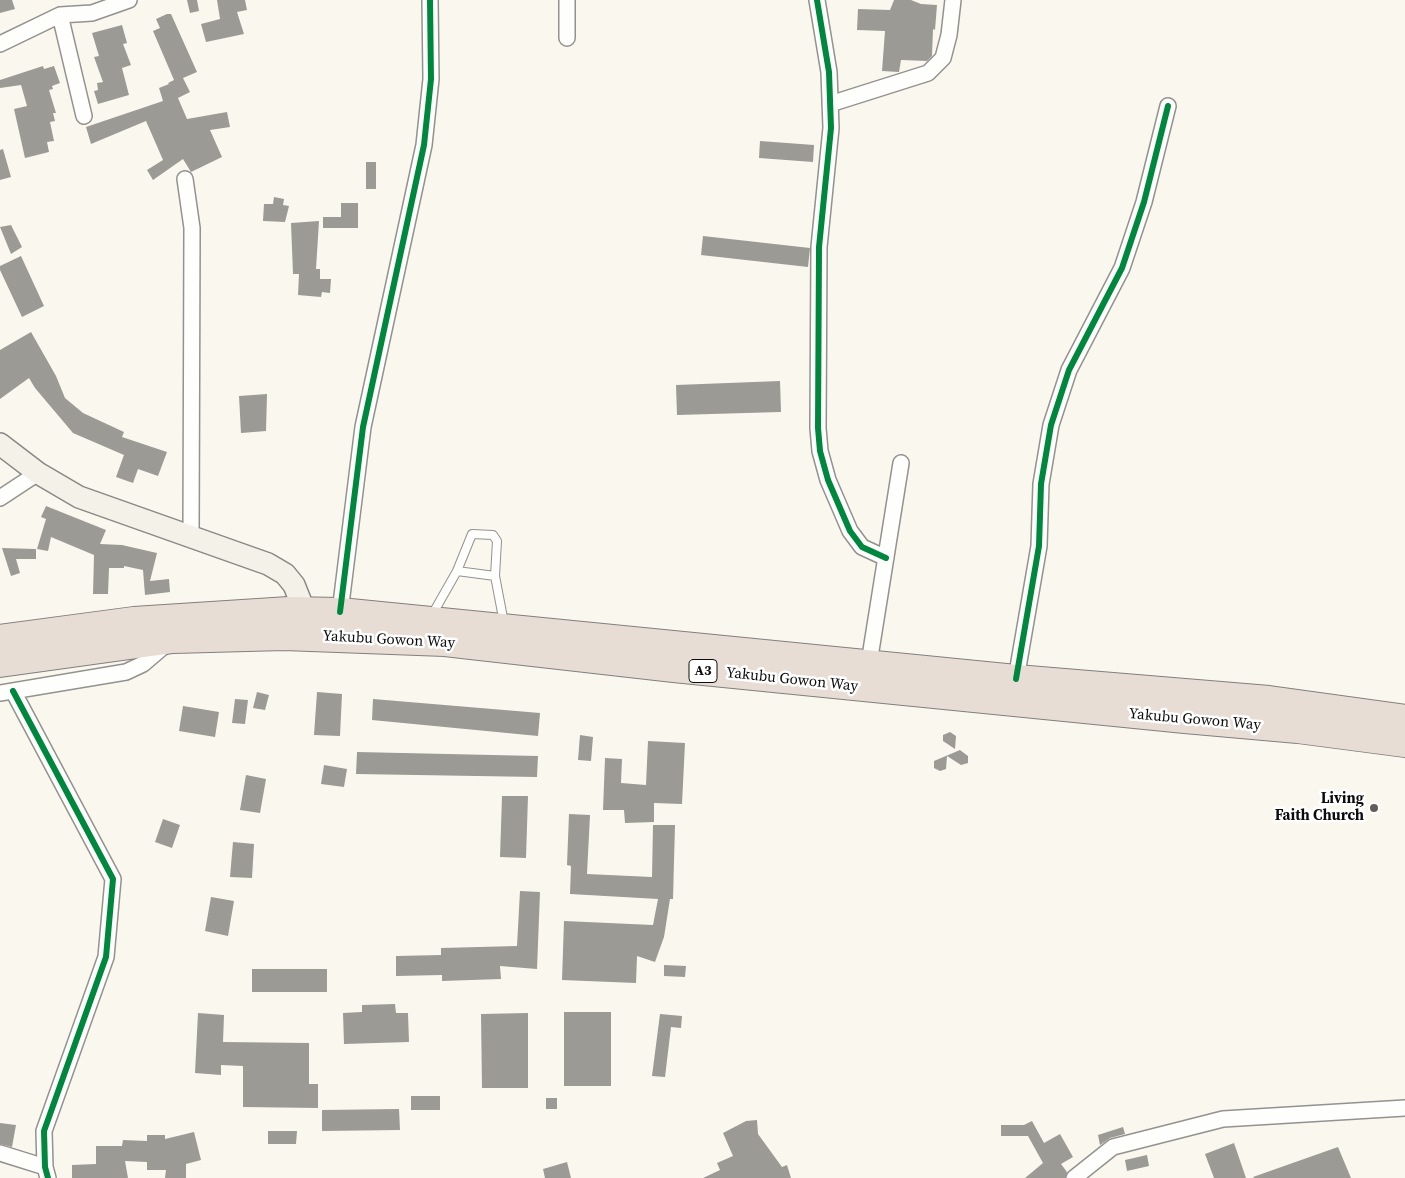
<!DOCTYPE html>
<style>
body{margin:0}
canvas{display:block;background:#faf7ef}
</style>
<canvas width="1405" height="1178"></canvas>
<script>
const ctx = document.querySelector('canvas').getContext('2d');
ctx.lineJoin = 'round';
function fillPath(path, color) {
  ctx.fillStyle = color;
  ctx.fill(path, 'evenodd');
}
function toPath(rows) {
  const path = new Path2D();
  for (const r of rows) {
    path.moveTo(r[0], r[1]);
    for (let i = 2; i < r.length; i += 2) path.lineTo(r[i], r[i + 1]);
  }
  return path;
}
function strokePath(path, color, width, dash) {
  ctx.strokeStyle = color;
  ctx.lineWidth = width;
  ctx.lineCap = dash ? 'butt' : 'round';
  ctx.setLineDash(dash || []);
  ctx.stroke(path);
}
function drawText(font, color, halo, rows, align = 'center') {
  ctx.font = font + ' "Source Serif 4",serif';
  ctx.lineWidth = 5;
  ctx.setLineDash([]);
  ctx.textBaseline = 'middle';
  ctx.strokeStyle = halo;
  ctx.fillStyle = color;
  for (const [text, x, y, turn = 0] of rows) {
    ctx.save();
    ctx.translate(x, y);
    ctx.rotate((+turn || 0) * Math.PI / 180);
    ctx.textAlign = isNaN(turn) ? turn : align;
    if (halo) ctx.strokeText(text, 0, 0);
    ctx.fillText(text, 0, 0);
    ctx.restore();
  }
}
fillPath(toPath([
 [0,0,12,0,15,9,0,13],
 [187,0,197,0,199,11,190,13],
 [217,0,245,0,247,10,237,12,244,34,206,42,201,24,220,19],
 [894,0,911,0,921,4,937,5,935,30,933,29,932,56,927,61,901,60,899,72,882,71,885,31,857,30,858,9,890,10],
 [167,14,171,14,197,72,183,78,190,92,178,98,187,119,227,112,230,127,210,130,222,157,191,172,183,159,153,180,147,170,163,160,146,121,91,144,86,127,163,101,159,88,169,84,168,83,174,80,153,31,160,28,156,19],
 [122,25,127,43,123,44,131,65,122,68,129,95,98,104,94,91,98,90,97,83,103,82,94,57,99,56,92,33],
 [43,66,44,69,54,66,60,83,52,86,53,89,49,90,56,113,53,113,55,121,50,122,54,141,47,142,49,152,25,158,14,109,27,106,21,85,0,88,0,80],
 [760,141,814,145,813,162,759,158],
 [3,149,11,177,0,180,0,150],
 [366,162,376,162,376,189,366,189],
 [274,197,284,199,283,205,289,206,285,222,263,221,264,204,273,204],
 [341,203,358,203,358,228,323,228,323,217,341,217],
 [319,221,316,269,320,269,320,279,331,279,330,293,322,292,321,297,298,295,299,274,293,274,291,223],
 [11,225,22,247,11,254,0,227],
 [703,236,810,248,808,267,701,255],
 [21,256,44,306,22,317,0,270,0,266],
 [31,332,56,376,65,398,83,413,124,432,122,437,167,452,158,476,138,469,133,483,116,477,124,455,73,433,35,388,29,378,0,399,0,350],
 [780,381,781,412,677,415,676,385],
 [267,394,266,431,241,433,239,396],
 [46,506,106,530,100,544,122,545,157,553,150,581,169,579,170,592,145,595,143,570,124,566,124,568,109,568,108,594,93,594,94,555,51,537,48,551,37,549,46,519,41,517],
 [2,548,36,549,36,559,16,559,20,573,11,576],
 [257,692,269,695,265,710,253,708],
 [317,692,342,694,340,736,314,735],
 [235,699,248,700,245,724,232,723],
 [373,699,540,713,538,736,372,720],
 [183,706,219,712,215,737,179,731],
 [950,732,956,736,955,749,943,741,943,735],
 [580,735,593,737,591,761,578,760],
 [648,741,685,743,682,804,654,803,654,822,625,823,624,810,603,810,605,758,622,759,621,783,646,785],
 [960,750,968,756,968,763,961,765,947,756,946,769,940,771,934,768,934,761],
 [357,752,538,756,537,777,356,774],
 [324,765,347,769,344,787,321,784],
 [246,775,266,779,260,813,240,810],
 [502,796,528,796,526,858,500,857],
 [569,814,590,815,587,874,652,877,653,825,675,825,673,899,670,899,664,937,655,962,637,956,636,983,562,980,564,921,653,925,658,899,570,894,571,866,567,865],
 [163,819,180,825,172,848,155,842],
 [233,842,254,844,252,878,230,877],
 [520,891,540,892,537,969,500,966,501,979,442,981,442,975,396,976,396,956,441,955,441,948,517,946],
 [211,897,234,901,228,936,205,931],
 [664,965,686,966,685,977,664,976],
 [252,969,327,969,327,992,252,992],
 [395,1004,396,1013,408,1013,409,1042,344,1044,343,1013,362,1012,362,1005],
 [564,1012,611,1012,611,1086,564,1086],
 [198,1013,224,1015,223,1042,309,1043,309,1084,318,1084,318,1108,243,1107,243,1066,221,1065,221,1075,195,1073],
 [528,1013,528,1088,482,1088,481,1014],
 [660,1014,682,1016,681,1028,671,1027,665,1077,652,1076],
 [411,1096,440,1096,440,1110,411,1110],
 [546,1098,557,1098,557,1109,546,1109],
 [399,1109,400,1130,322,1131,322,1110],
 [757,1120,758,1134,782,1167,787,1165,791,1178,703,1178,720,1170,717,1163,733,1156,723,1133,746,1121],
 [1032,1121,1044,1143,1060,1134,1073,1157,1061,1164,1067,1172,1065,1178,1025,1178,1043,1163,1028,1136,1001,1136,1001,1125,1024,1125],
 [0,1123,16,1125,12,1147,0,1144],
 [1123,1127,1125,1134,1110,1138,1100,1145,1098,1135],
 [268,1131,297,1131,296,1144,268,1144],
 [194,1132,201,1160,186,1164,186,1178,165,1178,166,1170,147,1170,147,1162,125,1161,128,1178,72,1178,72,1165,96,1164,96,1146,122,1146,123,1140,147,1141,147,1135,165,1135,165,1139],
 [1234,1143,1246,1178,1214,1178,1205,1154],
 [1338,1147,1351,1178,1254,1178,1253,1177],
 [1147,1155,1149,1166,1127,1171,1125,1160],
 [567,1162,571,1178,545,1178,543,1169]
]), '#9c9a95');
const lane = toPath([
 [457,571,472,534,493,535,497,541,495,576],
 [432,615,457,571,495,576,504,623]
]);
const street = toPath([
 [567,0,567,38],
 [817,0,829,72,831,128,819,247,818,428,820,451,828,480,850,531,862,547,886,558],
 [60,15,84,116],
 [0,44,60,15,92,13,129,0],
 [830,104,928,73,943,58,949,35,953,0],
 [185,179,192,228,191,536],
 [0,498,38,473],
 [340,612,363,427,424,145,431,79,430,0],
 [869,663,901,463],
 [1016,679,1039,546,1041,484,1051,425,1069,370,1122,268,1144,202,1168,106],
 [13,691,113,879,106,957,44,1131,45,1167,48,1178],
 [0,693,126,672,143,664,170,641],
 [0,1153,45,1167],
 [1074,1178,1113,1147,1223,1119,1405,1108]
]);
const secondary = toPath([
 [0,444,38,473,79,497,268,564,285,574,294,585,304,610]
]);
const highway = toPath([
 [0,639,134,621,289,611,340,612,1016,679,1269,700,1405,719],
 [0,663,173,639,284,636,445,642,674,668,1185,719,1298,729,1405,743]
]);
strokePath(lane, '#93928e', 10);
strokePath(street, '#93928e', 18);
strokePath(secondary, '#8a8885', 24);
strokePath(highway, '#807f7c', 30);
strokePath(lane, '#fefefd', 8);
strokePath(street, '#fefefd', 15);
strokePath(secondary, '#f4f1e8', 21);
strokePath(highway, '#e8ddd5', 28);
strokePath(toPath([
 [817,0,829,72,831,128,819,247,818,428,820,451,828,480,850,531,862,547,886,558],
 [340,612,363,427,424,145,431,79,430,0],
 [1016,679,1039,546,1041,484,1051,425,1069,370,1122,268,1144,202,1168,106],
 [13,691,113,879,106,957,44,1131,45,1167,48,1178]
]), '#00873e', 6);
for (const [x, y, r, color] of [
 [1374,808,5,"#5f5e5b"]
]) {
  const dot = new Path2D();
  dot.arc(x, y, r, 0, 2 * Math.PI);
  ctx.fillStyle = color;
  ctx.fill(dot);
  strokePath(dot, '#fff', 2);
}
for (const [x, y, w] of [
 [703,671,28]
]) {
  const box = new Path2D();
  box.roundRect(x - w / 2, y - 11.5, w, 23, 4);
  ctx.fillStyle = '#fff';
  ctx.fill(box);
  strokePath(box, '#0c0c0c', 1);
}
drawText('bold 14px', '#0c0c0c', null, [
 ["A3",703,671]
]);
drawText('15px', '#0c0c0c', '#fff', [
 ["Yakubu Gowon Way",389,640,3],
 ["Yakubu Gowon Way",792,680,6],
 ["Yakubu Gowon Way",1195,720,5]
]);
drawText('bold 15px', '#0c0c0c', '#fff', [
 ["Living",1364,799],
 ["Faith Church",1364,816]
], 'right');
</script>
